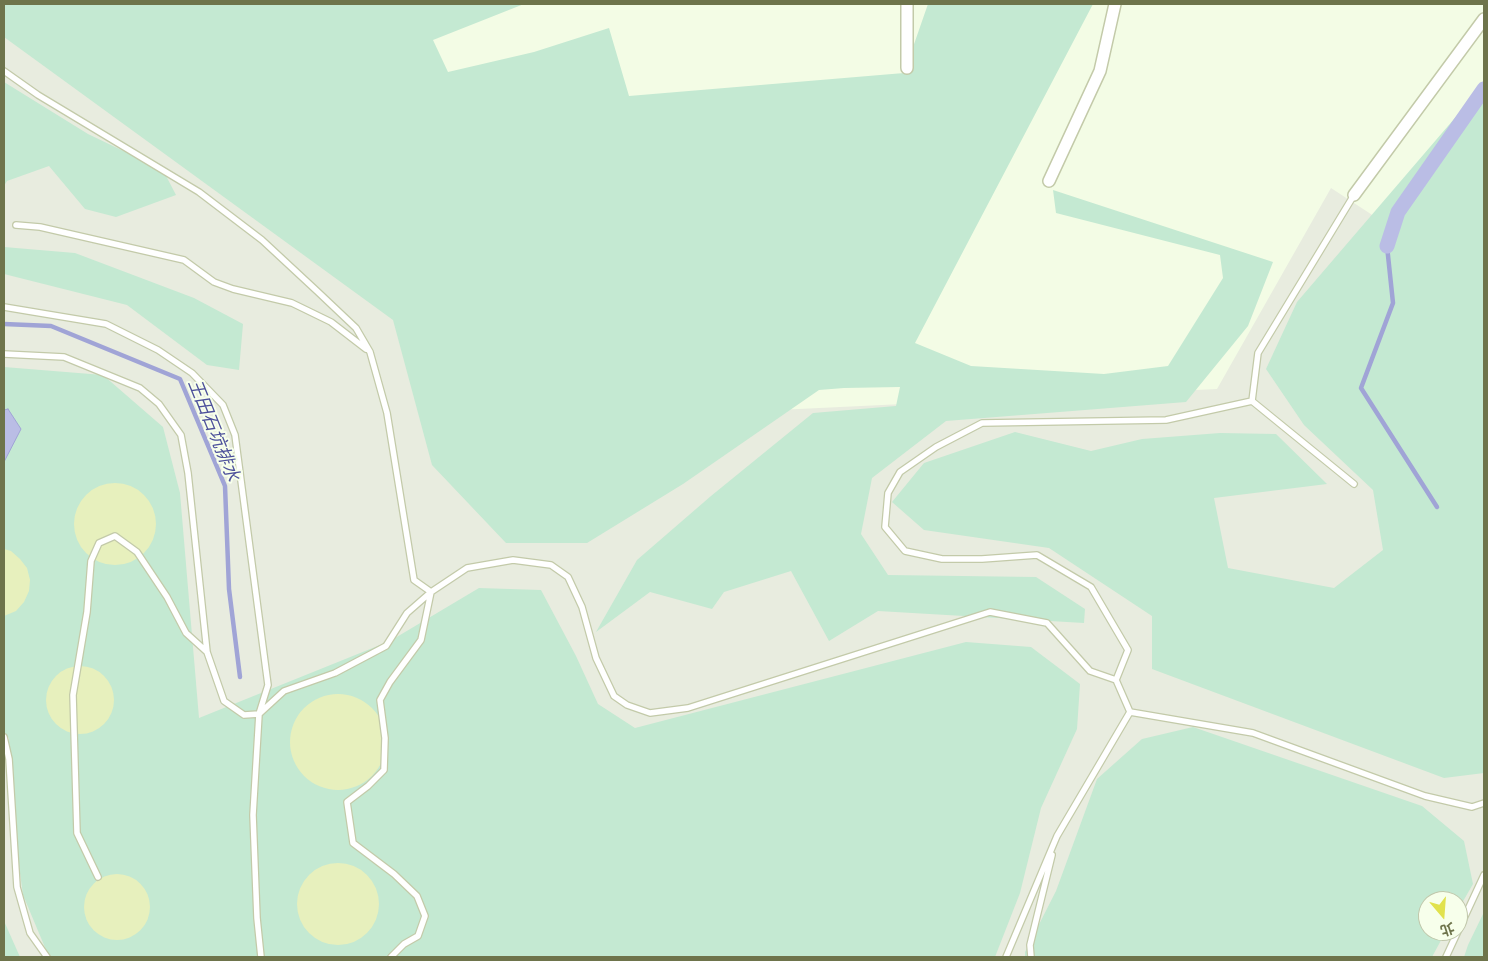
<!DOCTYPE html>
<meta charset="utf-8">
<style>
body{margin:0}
#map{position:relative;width:1488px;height:961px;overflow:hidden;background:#f3fce5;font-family:Barlow,"Noto Sans TC",sans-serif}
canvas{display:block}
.frame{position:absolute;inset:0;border:5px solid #6e744b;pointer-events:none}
.north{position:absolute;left:1418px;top:891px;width:50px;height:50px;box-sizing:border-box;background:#f7ffeb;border:1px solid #c0c7ab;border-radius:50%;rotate:162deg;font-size:14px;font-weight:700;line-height:20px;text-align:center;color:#6e744b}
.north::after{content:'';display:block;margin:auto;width:18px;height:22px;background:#e1e24d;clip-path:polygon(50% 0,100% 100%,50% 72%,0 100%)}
</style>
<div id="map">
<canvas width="1488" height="961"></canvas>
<div class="frame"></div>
<div class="north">北</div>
</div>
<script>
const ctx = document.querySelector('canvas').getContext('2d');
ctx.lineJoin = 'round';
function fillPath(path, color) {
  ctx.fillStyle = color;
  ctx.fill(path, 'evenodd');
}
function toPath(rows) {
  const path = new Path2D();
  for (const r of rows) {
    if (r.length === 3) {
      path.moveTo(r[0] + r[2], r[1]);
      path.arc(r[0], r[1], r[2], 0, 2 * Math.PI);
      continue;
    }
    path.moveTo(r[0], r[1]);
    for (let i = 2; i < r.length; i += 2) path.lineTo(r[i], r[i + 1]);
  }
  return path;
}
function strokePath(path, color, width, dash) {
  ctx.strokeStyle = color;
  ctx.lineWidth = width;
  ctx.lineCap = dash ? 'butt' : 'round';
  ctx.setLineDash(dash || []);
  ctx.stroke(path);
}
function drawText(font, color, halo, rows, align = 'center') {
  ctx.font = font + ' Barlow,"Noto Sans TC",sans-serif';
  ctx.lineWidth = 4;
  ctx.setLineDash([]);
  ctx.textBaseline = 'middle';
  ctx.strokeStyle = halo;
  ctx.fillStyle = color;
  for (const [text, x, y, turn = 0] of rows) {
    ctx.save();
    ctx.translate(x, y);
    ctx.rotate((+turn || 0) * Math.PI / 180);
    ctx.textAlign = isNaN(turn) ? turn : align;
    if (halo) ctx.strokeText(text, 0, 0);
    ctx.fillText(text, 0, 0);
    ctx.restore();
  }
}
fillPath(toPath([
 [4,4,631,417,1217,389,1331,188,1484,288,1484,957,4,957],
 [1428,901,1458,901,1458,931,1428,931]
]), '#e8ecdf');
fillPath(toPath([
 [4,4,524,4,433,40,448,72,534,52,609,28,629,96,904,73,928,4,1093,4,915,343,971,366,1104,374,1168,366,1223,278,1220,255,1056,213,1053,190,1273,262,1248,326,1186,402,946,421,872,478,861,534,888,575,1036,577,1085,609,1084,623,878,611,829,641,791,571,724,592,712,609,650,592,596,632,637,560,711,496,813,413,896,406,900,387,844,388,819,390,683,484,587,543,506,543,432,465,393,320,4,37],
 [4,82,88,134,163,170,176,195,116,217,85,209,49,166,7,181,4,186],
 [1484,84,1484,773,1444,778,1152,669,1152,616,1049,548,924,530,892,502,924,463,1015,432,1091,451,1142,439,1220,433,1276,434,1327,484,1214,498,1228,568,1334,588,1383,550,1373,490,1304,425,1266,369,1297,302],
 [4,247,75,253,194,298,243,324,239,370,207,365,127,305,4,274],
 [4,367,103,375,163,427,180,493,199,718,390,641,479,588,541,590,576,656,598,704,635,728,966,642,1031,647,1080,684,1077,729,1041,808,1020,893,995,957,49,957,23,895,10,800,9,738,4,734,4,457,14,426,4,408],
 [1193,727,1422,806,1464,841,1473,884,1458,910,1458,901,1428,901,1428,931,1446,931,1432,957,1025,957,1025,952,1056,891,1097,779,1142,739],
 [1484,912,1484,957,1464,957,1468,945],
 [4,921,20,957,4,957]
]), '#c4e9d2');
const water = toPath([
 [8,409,21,429,4,462,4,410,8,409]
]);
fillPath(water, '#babde5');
strokePath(water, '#a0a4d6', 1);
strokePath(toPath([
 [1387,246,1393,303,1361,388,1437,507],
 [4,324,51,326,180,379,225,486,229,589,240,677]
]), '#a0a4d6', 4.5);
strokePath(toPath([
 [1387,246,1398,212,1484,89]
]), '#babde5', 15);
fillPath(toPath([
 [115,524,41],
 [4,549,11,551,20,559,27,568,30,580,29,591,24,602,16,611,4,616],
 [80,700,34],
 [338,742,48],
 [338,904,41],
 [117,907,33]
]), '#e7f0bd');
const lane = toPath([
 [4,71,38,95,199,192,262,240,318,292,356,328,370,352,387,413,414,580,431,592,421,640,390,682,380,700,385,738,384,770,368,786,347,802,353,843,394,874,417,896,425,916,418,936,404,944,391,957],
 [1354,195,1258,353,1252,401,1166,420,982,423,936,447,900,472,888,493,885,527,905,551,942,559,982,559,1037,555,1091,587,1128,650,1116,680,1130,712,1253,733,1425,796,1472,807,1484,803],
 [16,225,40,227,184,260,214,282,233,289,292,303,331,322,366,349],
 [4,307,106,324,158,350,192,373,223,405,235,435,268,685,259,714,253,815,257,918,261,957],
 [4,354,64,357,140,388,159,404,181,435,188,473,207,652,224,701,244,715,259,714,284,691,335,673,386,646,407,613,431,592,467,568,513,560,551,565,568,577,582,607,596,658,614,696,627,705,650,713,688,708,990,612,1047,623,1090,671,1116,680],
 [1252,401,1354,484],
 [4,737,9,759,17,887,30,933,47,957],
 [98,877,77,833,73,695,87,612,91,561,99,543,115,536,137,552,167,597,186,633,207,652],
 [1006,957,1057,836,1130,712],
 [1031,957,1030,945,1052,855],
 [1446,957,1484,875]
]);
const street = toPath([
 [907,68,907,4],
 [1049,181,1100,71,1115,4],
 [1354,195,1484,19]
]);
strokePath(lane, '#c3caa9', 8);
strokePath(street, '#c3caa9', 14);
strokePath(lane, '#fff', 5.5);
strokePath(street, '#fff', 11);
drawText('italic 18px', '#4e529b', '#f7ffeb', [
 ["王田石坑排水",214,430,68]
]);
</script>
